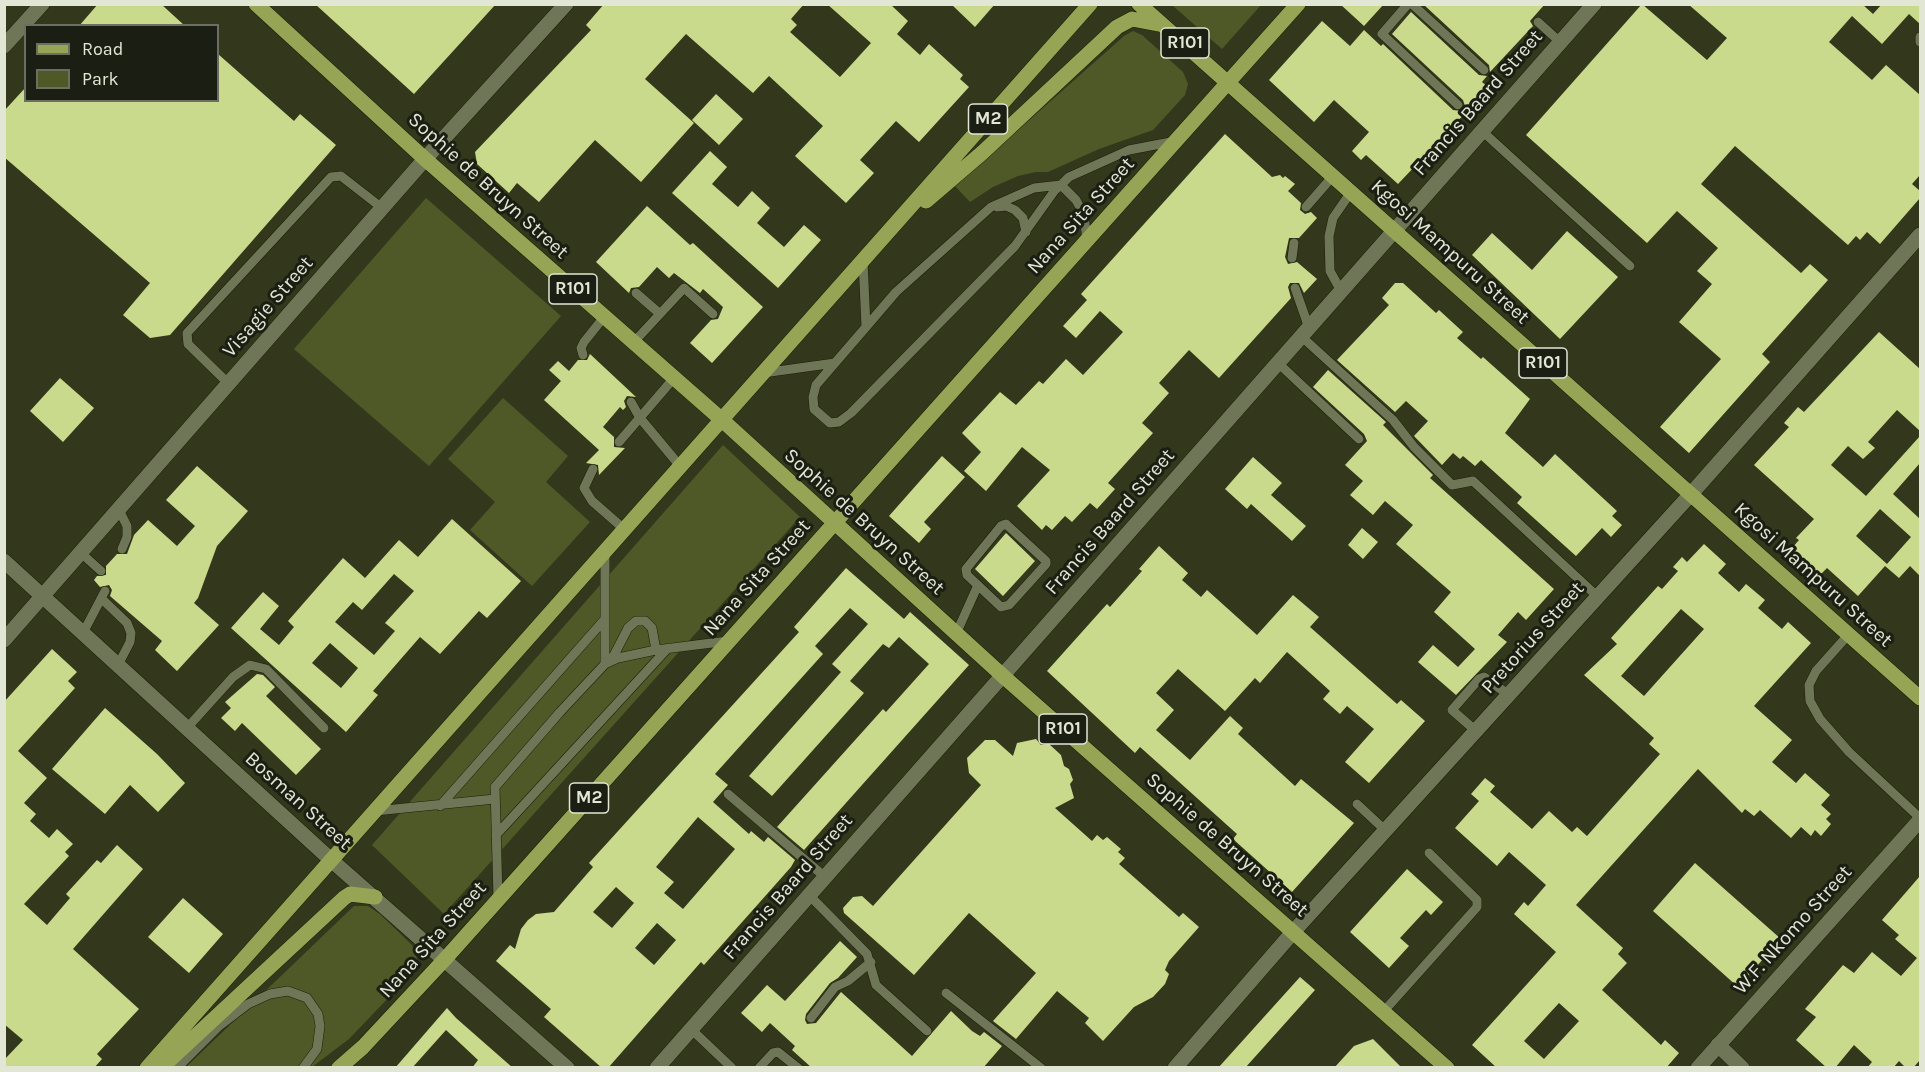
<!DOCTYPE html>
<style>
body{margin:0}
#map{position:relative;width:1925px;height:1072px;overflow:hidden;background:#33381c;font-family:Karla,sans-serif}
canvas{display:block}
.frame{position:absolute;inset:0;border:6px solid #e2e6d5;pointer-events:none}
.legend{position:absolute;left:24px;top:24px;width:195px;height:78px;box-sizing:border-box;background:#1b1e12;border:2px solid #6b6e60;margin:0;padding:8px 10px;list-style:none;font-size:18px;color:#e2e6d5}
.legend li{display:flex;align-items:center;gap:12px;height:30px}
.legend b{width:30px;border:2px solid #6b6e60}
</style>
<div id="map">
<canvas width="1925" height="1072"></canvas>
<div class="frame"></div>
<ul class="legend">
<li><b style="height:8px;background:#96a555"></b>Road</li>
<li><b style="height:16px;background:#4f5928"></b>Park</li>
</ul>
</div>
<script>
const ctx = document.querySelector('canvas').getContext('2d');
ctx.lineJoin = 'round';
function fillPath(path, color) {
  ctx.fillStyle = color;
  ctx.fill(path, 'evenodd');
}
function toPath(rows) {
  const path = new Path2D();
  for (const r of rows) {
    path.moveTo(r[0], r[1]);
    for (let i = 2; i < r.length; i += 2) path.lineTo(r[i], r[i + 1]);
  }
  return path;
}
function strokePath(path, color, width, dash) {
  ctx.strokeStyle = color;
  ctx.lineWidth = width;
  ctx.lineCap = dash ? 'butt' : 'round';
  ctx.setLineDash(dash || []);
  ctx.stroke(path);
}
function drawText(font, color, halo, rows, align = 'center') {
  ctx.font = font + ' Karla,sans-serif';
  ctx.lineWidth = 6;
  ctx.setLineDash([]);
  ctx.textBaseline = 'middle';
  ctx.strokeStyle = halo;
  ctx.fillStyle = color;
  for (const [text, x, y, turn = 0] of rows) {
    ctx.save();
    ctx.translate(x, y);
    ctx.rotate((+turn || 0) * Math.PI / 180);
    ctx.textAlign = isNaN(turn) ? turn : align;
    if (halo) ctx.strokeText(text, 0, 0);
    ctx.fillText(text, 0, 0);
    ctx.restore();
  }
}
fillPath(toPath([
 [1172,5,1261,4,1261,5,1222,49],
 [1133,31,1142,35,1183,72,1188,84,1185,95,1153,130,1099,149,1048,172,1036,172,1018,176,993,187,970,202,955,186,1124,36],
 [426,198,561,316,429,466,294,349],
 [503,398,568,456,546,482,590,522,532,586,470,530,495,502,448,459],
 [723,445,800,517,444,914,372,845],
 [354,906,368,906,380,914,412,945,417,959,413,972,349,1039,312,1067,185,1068]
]), '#4f5928');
fillPath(toPath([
 [98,4,161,4,185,26,79,26],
 [315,4,496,4,414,94],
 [604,4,804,4,791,19,797,25,790,32,840,77,871,43,827,4,890,4,908,21,897,34,920,55,929,44,963,75,960,79,969,87,919,142,896,121,860,160,874,173,846,203,795,156,823,126,769,76,753,93,686,34,645,79,694,123,641,182,595,140,539,202,517,183,509,193,477,164,475,152,591,30,586,25],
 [951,4,995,4,975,27],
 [1340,4,1384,4,1364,26],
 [1423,4,1545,4,1530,21,1533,26,1490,72,1489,65],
 [1642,4,1707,60,1727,38,1688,4,1862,4,1873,14,1882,4,1920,4,1920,24,1909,14,1882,44,1852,16,1829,42,1872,80,1886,65,1920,95,1920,175,1912,184,1920,191,1920,198,1880,244,1867,232,1860,240,1856,236,1848,245,1735,146,1701,184,1801,273,1810,264,1828,280,1762,354,1770,362,1689,453,1660,427,1721,359,1679,322,1712,284,1697,271,1718,248,1677,211,1647,243,1526,135],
 [1411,12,1479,75,1487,76,1482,82,1489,88,1398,184,1366,155,1361,160,1352,151,1369,132,1334,100,1314,122,1269,80,1322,21,1350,46,1364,30,1381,46,1383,44,1453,110,1461,111,1465,106,1463,100,1392,34],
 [218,54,294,121,300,114,336,145,170,335,150,338,123,315,150,283,4,157,4,111,26,87,26,100,218,100],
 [716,94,743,119,719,145,692,120],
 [1225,134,1272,177,1280,175,1283,178,1285,176,1295,184,1288,191,1301,203,1300,210,1305,214,1311,212,1317,218,1299,238,1289,238,1285,257,1288,264,1297,262,1317,279,1304,293,1299,283,1290,283,1288,287,1291,298,1219,378,1189,350,1159,383,1169,393,1142,423,1153,433,1108,483,1115,489,1097,509,1090,503,1072,522,1065,516,1052,530,1046,525,1042,530,1017,506,1050,470,1022,447,986,491,964,471,981,452,962,433,1000,392,1016,405,1039,381,1043,384,1066,359,1083,375,1123,332,1100,311,1076,338,1063,326,1087,300,1081,294],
 [710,151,727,167,712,184,738,207,752,191,770,208,757,223,784,247,804,225,821,240,778,288,672,193],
 [647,206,690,245,693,243,763,307,712,363,690,343,711,320,718,319,723,307,703,289,700,293,674,273,669,278,657,267,639,287,631,288,629,293,596,262],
 [1567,231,1618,277,1560,339,1472,255,1492,233,1532,270],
 [1395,283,1403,283,1436,313,1439,310,1463,332,1457,338,1481,359,1483,357,1530,399,1505,433,1543,467,1555,454,1617,511,1612,516,1622,525,1611,537,1602,528,1576,556,1517,503,1522,497,1481,460,1475,466,1463,456,1460,459,1453,453,1442,465,1414,436,1428,421,1406,401,1395,412,1337,360,1389,305,1382,298],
 [1879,332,1920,369,1920,431,1897,410,1868,442,1875,448,1863,459,1848,446,1831,465,1866,496,1920,436,1920,463,1893,494,1920,519,1920,576,1910,566,1899,578,1885,566,1858,596,1827,568,1820,575,1791,549,1799,540,1796,538,1814,519,1754,465,1789,427,1784,423,1798,407,1804,412],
 [1880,509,1911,537,1887,564,1856,536],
 [590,354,636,397,627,396,624,401,626,407,623,410,620,407,603,427,614,437,614,447,625,448,599,475,598,465,586,463,599,450,544,400,561,381,549,370,558,361,569,371,578,360,587,360],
 [1328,370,1386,422,1383,425,1433,475,1430,478,1554,589,1526,620,1518,612,1498,635,1507,642,1456,695,1418,662,1433,645,1458,667,1475,649,1434,612,1451,592,1396,544,1413,525,1385,501,1373,515,1350,495,1363,481,1345,465,1367,441,1364,434,1313,387],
 [60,378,94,408,63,442,30,411],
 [942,456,965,477,924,522,931,529,919,543,889,516],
 [1253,457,1282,483,1271,495,1306,526,1292,541,1251,504,1247,509,1225,489],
 [197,466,248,511,217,546,198,598,194,603,219,625,177,671,155,650,162,641,110,596,112,590,109,585,100,587,94,580,97,576,106,575,106,566,117,554,127,554,134,535,148,520,177,546,195,526,166,500],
 [452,519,521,581,487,618,479,611,440,654,420,637,373,691,378,695,346,732,231,628,263,592,279,606,260,629,279,645,294,627,288,621,343,558,365,578,399,540,418,557],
 [394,574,414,591,385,623,395,631,374,655,335,622,353,602,362,610],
 [330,643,358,668,341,688,312,663],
 [1362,528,1378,542,1363,559,1348,545],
 [1006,533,1035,561,1003,596,975,569],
 [1704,544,1726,564,1718,573,1739,592,1746,584,1765,600,1758,608,1782,629,1788,622,1811,643,1754,706,1792,740,1772,762,1796,783,1805,773,1830,795,1821,805,1831,814,1826,819,1831,824,1821,836,1815,830,1811,836,1801,827,1791,838,1760,810,1754,816,1745,809,1742,813,1698,769,1576,905,1623,948,1618,954,1627,963,1602,990,1661,1045,1665,1040,1679,1053,1666,1068,1497,1068,1472,1045,1556,952,1514,914,1524,902,1528,906,1546,885,1509,852,1497,866,1455,828,1479,801,1471,794,1485,778,1495,786,1490,792,1532,829,1549,811,1572,832,1577,827,1587,836,1660,754,1649,744,1654,738,1584,675,1617,644,1611,638,1658,586,1662,589,1678,571,1673,567,1682,557,1687,562],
 [1681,609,1704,629,1644,696,1621,676],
 [1559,1003,1579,1021,1544,1059,1524,1041],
 [1159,546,1188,573,1182,580,1201,597,1207,590,1257,635,1293,595,1319,617,1310,627,1397,704,1401,700,1425,721,1369,783,1345,762,1374,729,1347,706,1340,714,1323,699,1330,691,1287,652,1260,683,1255,678,1225,711,1178,669,1156,693,1174,710,1156,730,1190,760,1230,716,1243,728,1238,734,1295,786,1301,779,1354,823,1292,892,1233,839,1237,834,1168,772,1140,747,1135,753,1047,671,1107,604,1110,607,1142,571,1139,569],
 [846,568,904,619,910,612,969,665,804,850,777,827,883,709,886,712,929,664,899,637,889,648,883,644,850,681,864,693,772,796,749,776,841,672,832,664,868,624,850,608,815,646,823,654,715,774,728,785,713,802,749,834,751,831,764,842,768,837,795,860,791,867,704,965,701,962,608,1068,602,1068,544,1017,551,1009,496,961,510,945,515,949,521,929,528,920,536,914,554,912,593,867,589,863,799,632,794,627],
 [698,817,735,849,683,909,664,893,674,882,656,867],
 [616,887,634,903,612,928,593,912],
 [657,923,676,940,654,965,635,948],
 [52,649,77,672,68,681,75,688,18,751,47,778,24,803,36,814,30,821,49,838,57,829,73,844,65,852,69,856,24,904,47,925,70,898,66,894,97,860,101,863,117,845,143,869,73,949,139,1009,97,1054,102,1059,94,1068,4,1068,4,1060,23,1040,4,1024,4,702],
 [257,674,263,675,275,687,266,696,321,749,296,775,242,723,235,731,221,718,231,708,225,702],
 [105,708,157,754,185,783,158,812,130,785,105,814,52,769],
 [1036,739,1041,745,1049,744,1061,755,1064,766,1069,769,1073,780,1070,784,1074,798,1055,808,1092,841,1097,835,1103,840,1107,837,1121,849,1118,852,1125,858,1119,864,1179,917,1183,913,1199,927,1169,961,1165,970,1169,974,1165,984,1153,997,1134,1007,1103,1041,1085,1023,1089,1018,1057,991,1016,1039,993,1021,1036,973,969,913,914,975,844,913,843,908,853,897,862,896,873,906,981,785,969,773,967,758,985,740,995,740,1013,756,1017,743],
 [1695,863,1781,939,1738,987,1653,911],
 [1407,869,1443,902,1431,915,1426,910,1400,938,1409,946,1389,968,1350,932],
 [1920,876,1920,1060,1913,1068,1906,1068,1899,1061,1893,1068,1867,1068,1872,1062,1854,1045,1835,1068,1827,1068,1796,1040,1816,1017,1805,1009,1843,965,1854,973,1872,952,1901,976,1917,958,1895,939,1899,935,1882,920],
 [183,898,223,934,189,973,148,937],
 [840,941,857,957,838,978,830,983,806,1014,805,1020,807,1024,816,1023,841,992,912,1056,951,1011,972,1031,980,1036,984,1032,1002,1046,983,1068,812,1068,792,1050,795,1046,770,1023,762,1032,741,1013,767,985,785,1001],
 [1300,977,1315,990,1245,1068,1218,1068],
 [447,1008,456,1018,513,1068,472,1068,478,1060,446,1030,412,1068,395,1068],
 [1373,1039,1402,1068,1334,1068,1354,1046]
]), '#cada8d');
const service = toPath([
 [1408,4,1382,34,1458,105],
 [1412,4,1484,70],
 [1538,22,1560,42],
 [1920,37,1920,42],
 [1482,131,1630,266],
 [997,207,1006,206,1015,210,1023,218,1026,232],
 [1306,207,1333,176],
 [1087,241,1084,215,1076,200,1061,185,1034,188,991,207,896,292,866,327,816,385,813,397,814,409,830,423,839,422,851,413,1015,246,1055,190,1061,185,1069,177,1129,150,1176,141],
 [1292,258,1294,243],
 [863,260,866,327],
 [1295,288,1309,328],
 [1341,291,1330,271,1329,236,1333,218,1351,192],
 [636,293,659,313],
 [1302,337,1393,420,1414,447,1452,485,1473,481,1598,597],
 [633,343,684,288,713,314],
 [583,355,581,348,584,342,604,317],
 [1278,363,1359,439],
 [763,373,835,363],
 [229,384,188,344,187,333,331,177,341,176,382,208],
 [631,402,640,418,680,466],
 [619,442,674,378],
 [593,469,584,488,592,501,624,529],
 [119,510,127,526,127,537,122,549],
 [1006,524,1046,561,1046,564,1009,605,1001,607,967,575,966,569,1001,526,1006,524],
 [81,553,101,571],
 [102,599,127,623,131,633,130,642,118,665],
 [83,633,105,591],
 [956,634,978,585],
 [1849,634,1816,671,1809,685,1810,701,1820,719,1849,752,1920,818],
 [611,661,628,628,636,621,645,621,652,628,656,650],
 [605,664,605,552],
 [187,728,233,677,250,665,266,669,324,728],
 [1476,731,1452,710,1479,679,1484,677,1509,695],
 [728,794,825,877],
 [1357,804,1386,831],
 [440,806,605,619],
 [375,811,495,799],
 [496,835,668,648],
 [809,895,867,954,876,985,927,1031],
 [498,898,495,787,560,712,605,664,618,658,656,650,728,641],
 [946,993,1041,1068],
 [1384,1011,1477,907,1477,900,1429,853],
 [811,1018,835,987,848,981,871,962],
 [691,1029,732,1068],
 [177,1068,218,1027,248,1004,270,994,288,991,307,998,318,1014,320,1026,317,1049,303,1068],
 [759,1068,773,1053,778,1052,798,1068]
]);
const minor = toPath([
 [4,46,42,4],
 [1691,494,1920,235],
 [1718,1045,1742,1068]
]);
const tertiary = toPath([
 [4,640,425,159,566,4],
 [657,1068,1594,4],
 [1175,1068,1294,931,1691,494]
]);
const secondary = toPath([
 [4,561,330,859,567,1068],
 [1698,1068,1920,820]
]);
const primary = toPath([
 [256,4,425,159,721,419,1003,676,1447,1068],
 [1139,4,1920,698],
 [926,201,982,153,1117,27,1132,19,1158,24],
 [147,1068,1090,4],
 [161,1068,344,898,350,894,375,897],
 [339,1068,363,1047,446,958,1298,4]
]);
strokePath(service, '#1a1f04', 10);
strokePath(minor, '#1a1f04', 16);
strokePath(tertiary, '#1a1f04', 16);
strokePath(secondary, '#1a1f04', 16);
strokePath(primary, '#1a1f04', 16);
strokePath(service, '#6f7658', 9);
strokePath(minor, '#6f7658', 15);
strokePath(tertiary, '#6f7658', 15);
strokePath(secondary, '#6f7658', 15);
strokePath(primary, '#96a555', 15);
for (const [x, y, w] of [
 [1185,43,48],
 [988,119,39],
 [573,289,48],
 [1543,363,48],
 [1063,729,48],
 [589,798,39]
]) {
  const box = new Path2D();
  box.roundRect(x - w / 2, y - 15, w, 30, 4.5);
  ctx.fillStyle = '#1b1e12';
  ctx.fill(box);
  strokePath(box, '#e2e6d5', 1.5);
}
drawText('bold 18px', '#e2e6d5', null, [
 ["R101",1185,43],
 ["M2",988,119],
 ["R101",573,289],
 ["R101",1543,363],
 ["R101",1063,729],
 ["M2",589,798]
]);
drawText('20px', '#e2e6d5', '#1b1e12', [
 ["Francis Baard Street",1478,103,-49],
 ["Sophie de Bruyn Street",488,186,42],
 ["Nana Sita Street",1081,216,-48],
 ["Kgosi Mampuru Street",1450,252,42],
 ["Visagie Street",268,307,-49],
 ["Sophie de Bruyn Street",864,522,42],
 ["Francis Baard Street",1110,522,-49],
 ["Kgosi Mampuru Street",1813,575,42],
 ["Nana Sita Street",757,578,-48],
 ["Pretorius Street",1533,638,-48],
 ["Bosman Street",298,801,42],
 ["Sophie de Bruyn Street",1227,845,41],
 ["Francis Baard Street",788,887,-49],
 ["W.F. Nkomo Street",1793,930,-48],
 ["Nana Sita Street",433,940,-48]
]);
</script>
